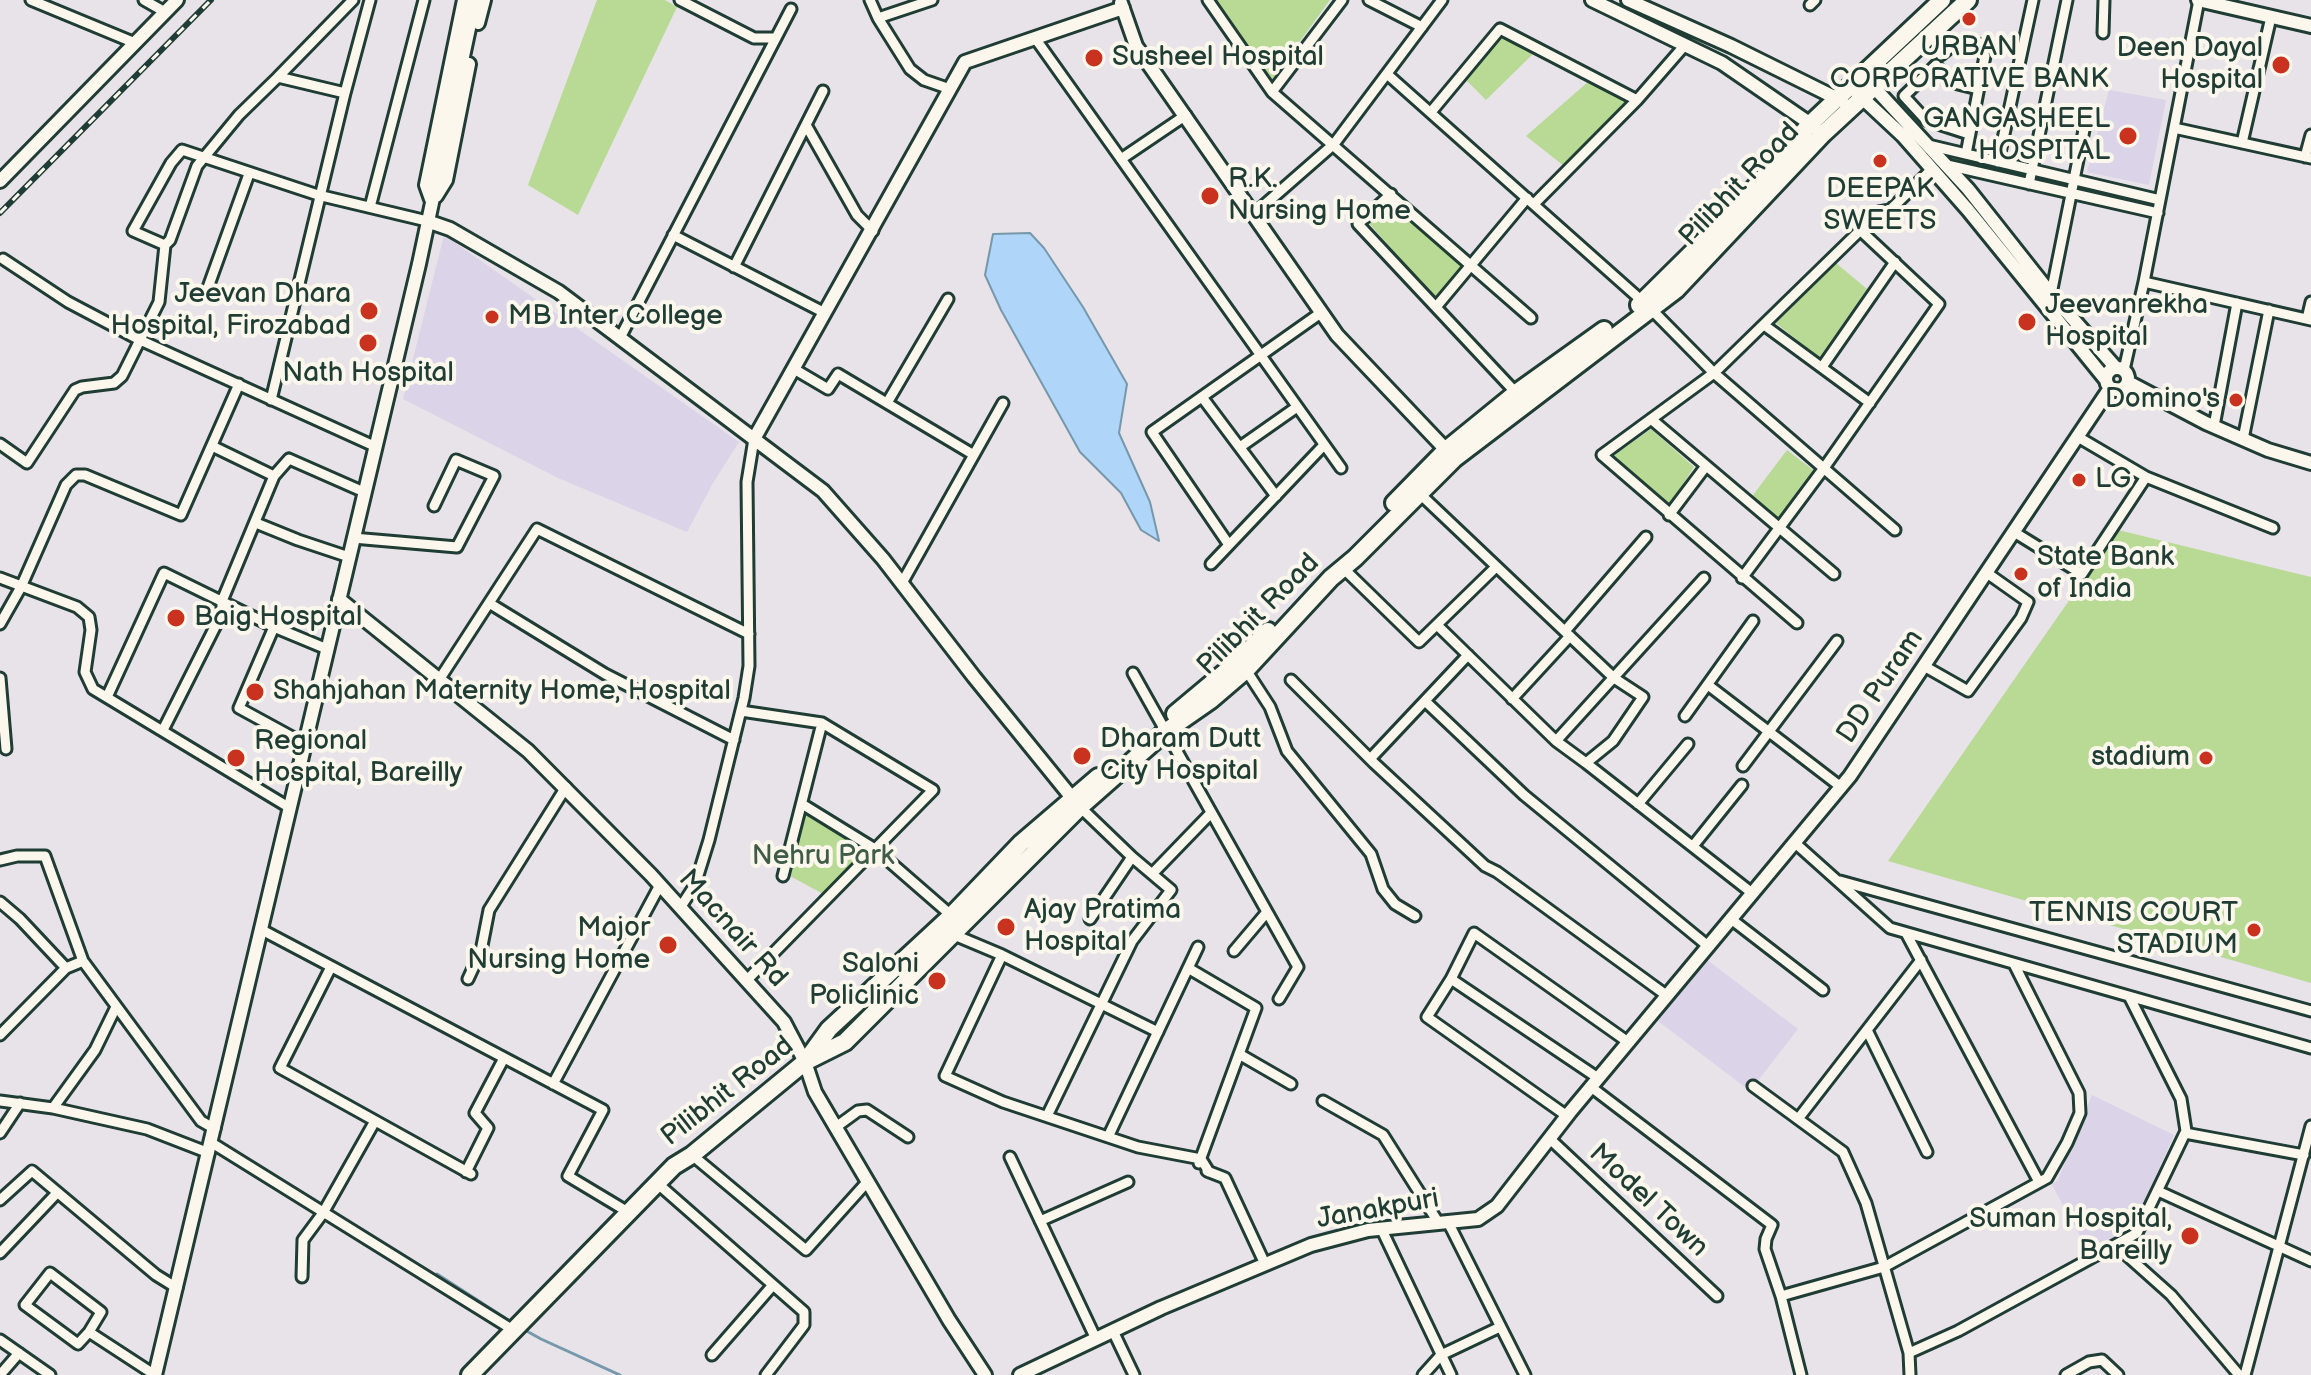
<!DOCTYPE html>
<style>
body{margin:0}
canvas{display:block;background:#e8e2e9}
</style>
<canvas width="2311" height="1375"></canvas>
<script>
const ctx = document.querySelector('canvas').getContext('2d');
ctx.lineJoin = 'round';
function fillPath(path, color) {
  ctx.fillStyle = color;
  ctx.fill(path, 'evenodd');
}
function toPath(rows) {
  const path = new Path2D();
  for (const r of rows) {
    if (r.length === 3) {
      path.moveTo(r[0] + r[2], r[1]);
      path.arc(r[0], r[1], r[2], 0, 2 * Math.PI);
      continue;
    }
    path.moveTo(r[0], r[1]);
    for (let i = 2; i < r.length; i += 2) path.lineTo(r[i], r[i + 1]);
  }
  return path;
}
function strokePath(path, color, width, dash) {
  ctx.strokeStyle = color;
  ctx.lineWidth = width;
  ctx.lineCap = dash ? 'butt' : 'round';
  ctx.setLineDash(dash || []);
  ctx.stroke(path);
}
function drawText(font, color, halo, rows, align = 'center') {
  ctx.font = font + ' "Balsamiq Sans",sans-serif';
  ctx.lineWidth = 8;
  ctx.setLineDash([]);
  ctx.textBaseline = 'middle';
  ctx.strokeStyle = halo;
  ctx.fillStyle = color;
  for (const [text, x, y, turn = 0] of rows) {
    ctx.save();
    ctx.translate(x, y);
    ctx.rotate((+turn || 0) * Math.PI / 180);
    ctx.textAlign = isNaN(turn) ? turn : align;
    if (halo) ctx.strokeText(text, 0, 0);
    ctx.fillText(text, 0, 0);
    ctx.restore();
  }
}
fillPath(toPath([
 [2109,90,2166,100,2149,185,2087,172],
 [444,235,739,442,713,483,687,532,558,478,403,399],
 [1706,959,1798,1029,1750,1091,1658,1021],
 [2092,1095,2174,1135,2143,1204,2126,1230,2089,1252,2052,1185,2058,1180]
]), '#dbd3e7');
fillPath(toPath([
 [597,0,665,0,677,7,578,215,528,185],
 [1214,0,1330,0,1271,81,1218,10],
 [1501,37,1533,54,1486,100,1466,80],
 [1589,81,1628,102,1564,166,1526,136],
 [1391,199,1466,266,1435,299,1368,222],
 [1836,263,1867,289,1819,358,1776,323],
 [1651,429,1694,467,1667,509,1610,458],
 [1787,450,1813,470,1777,519,1750,499],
 [2118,530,2311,577,2311,983,1888,861],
 [804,810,871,850,825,895,788,875]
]), '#b8da94');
const water = toPath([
 [1030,233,1044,248,1083,307,1127,384,1119,433,1150,502,1159,541,1141,530,1121,493,1080,452,1001,310,985,275,993,234,1030,233]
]);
fillPath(water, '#afd5f8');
strokePath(water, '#7598aa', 2);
strokePath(toPath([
 [437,1274,513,1323],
 [523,1329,541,1339,620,1375]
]), '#7598aa', 3);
const street = toPath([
 [31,0,135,43],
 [144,0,165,12],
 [680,0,754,38,776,38],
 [870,0,878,18,910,69,924,80,950,89],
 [1208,0,1272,92,1531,318],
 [1369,0,1422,27],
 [1810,5,1815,0],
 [878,18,932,0],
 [2103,33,2104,0],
 [1035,38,1341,468],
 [1941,55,1956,43,1968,40,1978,44,1985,56,1966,154],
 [1387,74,1650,308,1714,373,1895,530],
 [278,77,353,0],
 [1272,92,1342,0],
 [345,93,370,0],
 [1431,112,1500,29,1637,100],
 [806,125,857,215,873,231],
 [2174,128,2311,158],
 [1969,134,1926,120,1904,96,1936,65,1950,82,1978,89],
 [2242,143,2271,17],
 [1928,145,2160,200],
 [2305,157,2311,135],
 [1121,159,1186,115],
 [1998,162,2033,0],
 [1947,165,2158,213],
 [2029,184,2067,0],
 [1391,194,1358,224,1519,396],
 [1534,204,1637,100,1685,45],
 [370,207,424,0],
 [1254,214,1334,144,1442,0],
 [673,235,825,313],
 [165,245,133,231,171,163,182,150,318,195,427,221],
 [3,259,68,302,140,340,374,446],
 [734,267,823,91],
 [2144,282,2311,320],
 [206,293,249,174],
 [2051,294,2087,115],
 [1436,307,1527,198],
 [2307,319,2311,302],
 [1764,325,1870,403],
 [620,338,791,9],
 [1822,367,1895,262],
 [794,369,828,389,838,374,974,455],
 [2124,370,2144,282,2199,0],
 [1202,397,1276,496],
 [887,403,948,299],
 [1651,419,1834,574],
 [2214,426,2237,303],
 [2078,437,2146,477,2273,528],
 [2243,439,2269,310],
 [0,444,27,463,75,390,82,387,114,383,122,376,159,302,165,245,170,240,197,166,239,115,278,77,345,93,271,400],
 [212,446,274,476],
 [1240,447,1297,407],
 [1419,493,1614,678,1643,697,1613,741,1586,763,1556,741,1437,625],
 [1669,515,1706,466],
 [256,523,298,540,349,557],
 [2014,532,2082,574,2146,477],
 [353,538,457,547,494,476,456,460,434,506],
 [1229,545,1152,432,1322,312],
 [1211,564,1324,445],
 [1342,567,1419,642,1496,567],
 [0,578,77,607,89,617,91,630,85,672,93,689,290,808],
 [1742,578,1824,468,1939,304,1860,230],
 [902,583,1003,403],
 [489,603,605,674,734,740],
 [1797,623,1602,455,1714,373,1879,212,1890,210,1932,169],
 [0,624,21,587,66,485,76,475,85,475,181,515,239,384],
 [274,627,239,708,305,744],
 [1565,631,1646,537],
 [1924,666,1968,691,2021,618,2028,602,1987,573],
 [1246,670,1270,707,1287,751,1371,854,1383,889,1395,904,1415,916],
 [1133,673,1298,967,1279,999],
 [0,678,6,749],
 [439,680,537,529,749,634],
 [1291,680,1374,763,1485,866,1497,872,1666,995],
 [1708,685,1841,787],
 [107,697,164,573,274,627,327,649],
 [1512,699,1570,636],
 [1425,701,1524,795,1708,946],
 [741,711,822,723,933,790,747,980],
 [1685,716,1753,621],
 [163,730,222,613,222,601,274,476,289,459,364,492],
 [1556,741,1704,578],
 [1370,759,1468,655],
 [1586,763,1752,893],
 [1743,766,1837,641],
 [802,804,875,849,952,916],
 [1638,804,1688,744],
 [1794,842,1890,928,2311,1048],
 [1693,846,1742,785],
 [0,860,17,856,45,856,83,961,201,1121,215,1129],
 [1152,874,1211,813],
 [783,876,822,723],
 [1840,881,2311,1011],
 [0,902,20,919,66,968],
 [680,908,695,885,709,840,744,698,749,666,747,482,754,439],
 [1090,919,1132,857],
 [1731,919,1823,990],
 [262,930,603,1110,568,1176,628,1212],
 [1906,933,2039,1182],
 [952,934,1002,955,1158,1032],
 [1234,951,1267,912],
 [1002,955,945,1076,1003,1102,1138,1147,1201,1159,1209,1172],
 [331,967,280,1068,471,1174],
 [1188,968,1256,1008,1199,1163],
 [468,979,481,951,489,910,566,787],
 [1451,979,1598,1078],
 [1867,1030,1927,1152],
 [0,1035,66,968,83,961],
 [1239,1054,1291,1084],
 [553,1084,660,885],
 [1753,1086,1843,1152,1866,1203,1909,1353,1910,1375],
 [1591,1087,1772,1225,1766,1239,1765,1249,1781,1296,1801,1375],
 [0,1101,53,1108,147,1129,209,1153],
 [1323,1101,1383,1135,1438,1222],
 [53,1108,95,1050,116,1007],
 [1047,1116,1132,941,1171,890,1132,857,1080,807],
 [1567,1116,1427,1017,1451,979,1474,933,1628,1042],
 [1798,1119,1921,960],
 [836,1127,858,1111,867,1110,908,1137],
 [0,1133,20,1103],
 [2185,1133,2304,1155],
 [1108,1137,1198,947],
 [1550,1139,1717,1296],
 [212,1143,513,1330],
 [692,1155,806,1250,868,1181],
 [1010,1157,1096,1339],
 [1207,1171,1225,1178,1265,1264],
 [466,1172,488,1128,475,1113,504,1058],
 [657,1183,804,1312,804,1325,766,1375],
 [2158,1191,2311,1261],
 [0,1200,32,1171,156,1275,177,1288],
 [1040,1221,1128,1182],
 [1448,1222,1525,1375],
 [1381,1228,1451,1375],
 [2115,1245,2171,1295,2239,1375],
 [0,1253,56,1194],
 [302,1277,303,1240,323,1213,375,1121],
 [1781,1296,1884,1267,2047,1178,2067,1143,2080,1113,2079,1093,2014,964],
 [1113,1331,1134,1375],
 [89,1332,101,1312,50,1273,25,1305,78,1344,89,1332,155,1375],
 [0,1340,50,1375],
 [1909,1353,1958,1331,2137,1233,2186,1131,2181,1099,2129,996],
 [712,1355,773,1285],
 [0,1375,19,1353],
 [1423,1375,1441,1355,1500,1327],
 [2066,1375,2089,1362,2102,1360,2118,1375],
 [2245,1375,2311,1126]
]);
const secondary = toPath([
 [1592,0,1722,63,1815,127],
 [1628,0,1731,46,1842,101],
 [2198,0,2311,26],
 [1121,3,1136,46,1337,335,1450,454],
 [478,23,484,0],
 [1870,83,1968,189,2051,294,2116,368],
 [1857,93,1903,136,1968,210,2106,380],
 [0,181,177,0],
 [436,196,446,180,469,64],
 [431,199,426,185,464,0],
 [427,221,450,229,559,292,823,491,883,559,974,677,1077,804],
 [2117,379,11],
 [2128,382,2206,423,2268,450,2311,463],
 [754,439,965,62,1123,8],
 [339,599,528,751,651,875,784,1022,805,1062,815,1092,949,1320,985,1375],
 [155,1375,419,264,475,0],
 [1020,1375,1161,1308,1311,1245,1368,1230,1478,1219,1497,1206,1570,1112,1850,776,2110,388]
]);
const highway = toPath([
 [1639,305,1735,210,1810,124,1942,0],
 [1394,503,1446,450,1516,393,1604,330],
 [1175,714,1236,663,1268,631],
 [808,1058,829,1029,951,916,1021,843,1098,777],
 [470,1375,674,1166,692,1155,805,1062,845,1042,1080,807,1165,732,1211,700,1246,670,1331,578,1355,558,1454,459,1676,290,1823,134,1968,0]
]);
strokePath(street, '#1f3d34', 15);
strokePath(secondary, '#1f3d34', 18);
strokePath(highway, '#1f3d34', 22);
strokePath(street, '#fbf7ec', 9);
strokePath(secondary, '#fbf7ec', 12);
strokePath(highway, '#fbf7ec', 16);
const rail = toPath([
 [0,213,211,0]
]);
strokePath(rail, '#1f3d34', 6);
strokePath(rail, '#fbf7ec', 3, [9]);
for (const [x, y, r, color] of [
 [1969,19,8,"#c8321e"],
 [1094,58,10,"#c8321e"],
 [2281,65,10,"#c8321e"],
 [2128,136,10,"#c8321e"],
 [1880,161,8,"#c8321e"],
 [1210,196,10,"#c8321e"],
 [369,311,10,"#c8321e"],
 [492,317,8,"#c8321e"],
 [2027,322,10,"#c8321e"],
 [368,343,10,"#c8321e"],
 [2236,400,8,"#c8321e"],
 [2079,480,8,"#c8321e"],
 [2021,574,8,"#c8321e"],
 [176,618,10,"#c8321e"],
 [255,692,10,"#c8321e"],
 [1082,756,10,"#c8321e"],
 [236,758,10,"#c8321e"],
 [2206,758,8,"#c8321e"],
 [1006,927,10,"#c8321e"],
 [2254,930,8,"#c8321e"],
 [668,945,10,"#c8321e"],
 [937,981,10,"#c8321e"],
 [2190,1236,10,"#c8321e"]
]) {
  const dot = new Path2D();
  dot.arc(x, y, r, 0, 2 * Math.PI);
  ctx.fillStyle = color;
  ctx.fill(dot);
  strokePath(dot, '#fbf7ec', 3);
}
drawText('28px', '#1f3d34', '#fbf7ec', [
 ["URBAN",1969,48,"center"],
 ["CORPORATIVE BANK",1969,80,"center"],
 ["Deen Dayal",2263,49,"right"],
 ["Hospital",2263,81,"right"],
 ["Susheel Hospital",1112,58],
 ["GANGASHEEL",2110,120,"right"],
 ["HOSPITAL",2110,152,"right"],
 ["R.K.",1228,180],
 ["Nursing Home",1228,212],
 ["DEEPAK",1880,190,"center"],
 ["SWEETS",1880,222,"center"],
 ["Jeevan Dhara",351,295,"right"],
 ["Hospital, Firozabad",351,327,"right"],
 ["Jeevanrekha",2045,306],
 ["Hospital",2045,338],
 ["MB Inter College",508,317],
 ["Nath Hospital",368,374,"center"],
 ["Domino's",2220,400,"right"],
 ["LG",2095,480],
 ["State Bank",2037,558],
 ["of India",2037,590],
 ["Baig Hospital",194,618],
 ["Shahjahan Maternity Home, Hospital",273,692],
 ["Dharam Dutt",1100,740],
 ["City Hospital",1100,772],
 ["Regional",254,742],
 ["Hospital, Bareilly",254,774],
 ["stadium",2190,758,"right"],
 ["Ajay Pratima",1024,911],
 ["Hospital",1024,943],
 ["TENNIS COURT",2238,914,"right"],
 ["STADIUM",2238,946,"right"],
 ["Major",650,929,"right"],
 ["Nursing Home",650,961,"right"],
 ["Saloni",919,965,"right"],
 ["Policlinic",919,997,"right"],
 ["Suman Hospital,",2172,1220,"right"],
 ["Bareilly",2172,1252,"right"]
], 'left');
drawText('28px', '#1f3d34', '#fbf7ec', [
 ["Pilibhit Road",1740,185,-46],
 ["Pilibhit Road",1259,615,-45],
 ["DD Puram",1881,687,-56],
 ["Macnair Rd",732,929,48],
 ["Pilibhit Road",728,1092,-38],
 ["Model Town",1648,1201,43],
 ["Janakpuri",1378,1210,-10]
]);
drawText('28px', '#3e5c47', '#fbf7ec', [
 ["Nehru Park",823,857]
]);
</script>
